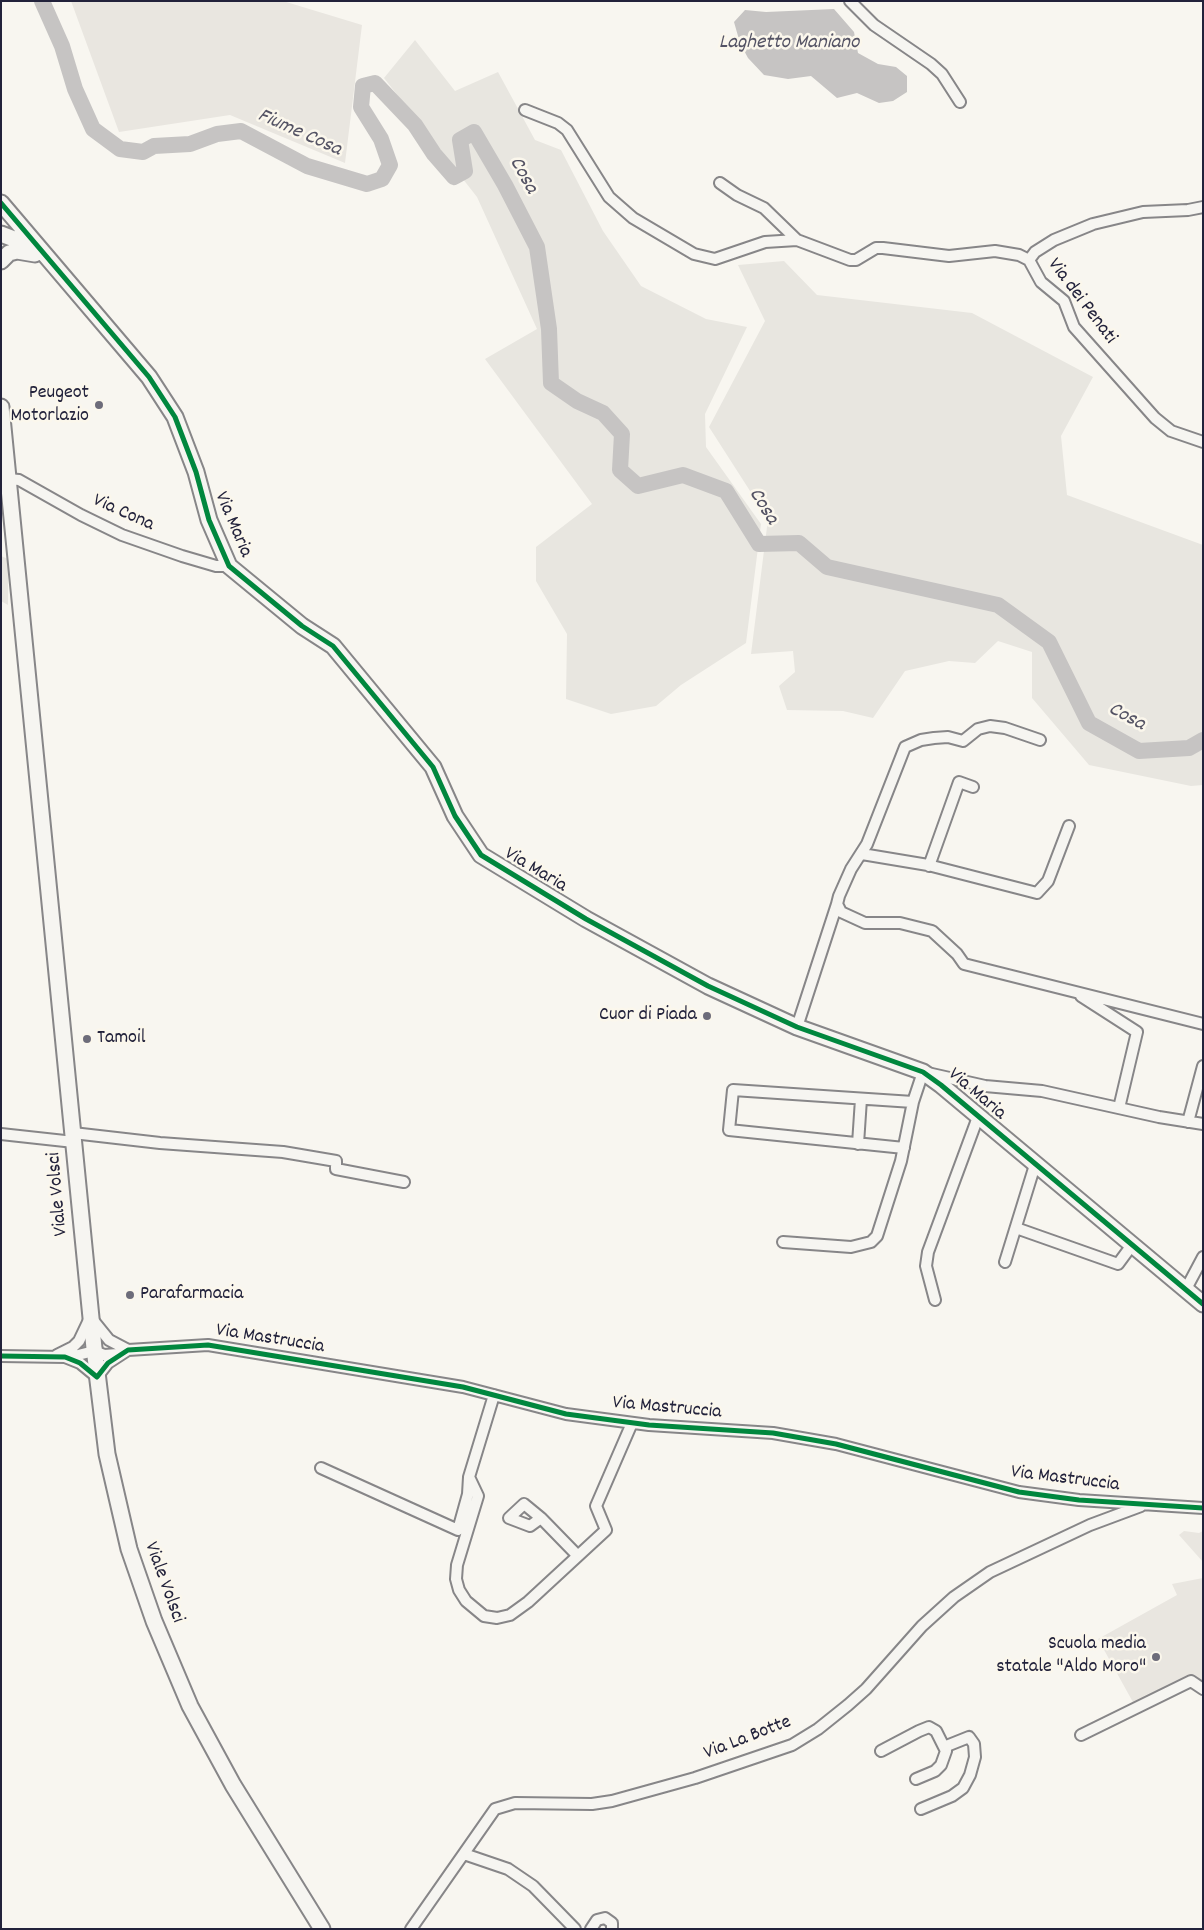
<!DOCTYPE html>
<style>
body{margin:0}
#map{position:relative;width:1204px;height:1930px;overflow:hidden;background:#f8f6f0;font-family:Dekko,sans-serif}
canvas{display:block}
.frame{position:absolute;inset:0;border:2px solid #22223b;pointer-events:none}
</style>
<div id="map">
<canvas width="1204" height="1930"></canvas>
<div class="frame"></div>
</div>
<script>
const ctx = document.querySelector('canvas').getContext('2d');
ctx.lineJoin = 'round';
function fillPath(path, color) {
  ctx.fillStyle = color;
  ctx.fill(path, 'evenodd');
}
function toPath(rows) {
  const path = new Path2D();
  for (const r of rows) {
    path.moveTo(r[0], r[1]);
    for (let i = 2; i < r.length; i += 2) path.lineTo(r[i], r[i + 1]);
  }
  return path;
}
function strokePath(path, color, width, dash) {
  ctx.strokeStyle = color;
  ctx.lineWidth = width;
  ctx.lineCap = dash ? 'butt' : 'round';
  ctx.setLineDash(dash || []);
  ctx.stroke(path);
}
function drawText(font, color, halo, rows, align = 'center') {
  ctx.font = font + ' Dekko,sans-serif';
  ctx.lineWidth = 5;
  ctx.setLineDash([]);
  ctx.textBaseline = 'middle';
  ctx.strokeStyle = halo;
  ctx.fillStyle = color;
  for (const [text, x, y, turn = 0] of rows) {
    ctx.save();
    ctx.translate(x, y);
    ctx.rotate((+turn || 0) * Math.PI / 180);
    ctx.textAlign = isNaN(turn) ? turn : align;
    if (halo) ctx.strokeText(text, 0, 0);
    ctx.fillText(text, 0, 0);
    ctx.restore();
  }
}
fillPath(toPath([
 [71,1,283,1,362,25,345,163,230,115,119,132],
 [1,556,8,559,8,605,1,601],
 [1184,1531,1199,1533,1203,1531,1203,1562,1179,1535],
 [1203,1578,1203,1686,1188,1676,1134,1704,1098,1639,1177,1595,1172,1584]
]), '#e9e6e0');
fillPath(toPath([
 [415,40,455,91,498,72,535,140,561,150,603,231,641,286,706,319,747,327,705,414,706,447,761,524,746,643,681,685,656,706,611,714,566,699,567,634,536,581,536,547,592,504,485,359,537,329,477,197,384,78],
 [784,261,817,295,972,313,1093,377,1061,436,1067,495,1203,545,1203,785,1191,786,1089,765,1032,698,1032,652,998,641,975,663,949,661,905,671,873,718,843,711,787,710,779,686,795,672,793,651,751,654,768,519,709,427,765,321,738,265]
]), '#e8e6e0');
fillPath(toPath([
 [834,9,854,32,858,53,878,64,896,67,907,76,907,92,893,101,879,103,857,93,837,98,811,76,788,79,764,75,748,58,740,43,734,22,745,10,766,12]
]), '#c6c4c3');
strokePath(toPath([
 [42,1,62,46,75,89,93,129,120,149,143,152,154,146,190,144,217,134,241,131,307,166,367,184,382,179,390,165,381,139,361,107,363,86,375,83,415,125,434,154,454,177,465,171,460,140,474,132,505,185,537,247,549,329,551,383,577,401,603,413,622,434,620,470,638,486,683,475,726,491,759,544,799,543,827,567,998,605,1049,642,1089,723,1139,751,1189,748,1203,740]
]), '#c6c4c3', 16);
const street = toPath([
 [850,1,874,25,931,64,942,74,960,102],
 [525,110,558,123,567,130,609,197,633,218,694,254,715,259,765,242,797,240,850,260,856,260,876,248,883,248,949,256,995,251,1019,255,1029,260],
 [720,183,737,195,764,208,797,240],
 [1203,207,1188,210,1143,212,1093,224,1054,240,1035,252,1029,260,1041,282,1064,301,1074,327,1155,418,1171,431,1203,442],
 [8,479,19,480,81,515,122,535,182,556,216,566,229,566],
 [1040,740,1005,728,990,726,978,729,963,741,948,737,934,738,921,740,905,747,867,844,851,869,839,896,837,904,841,912,865,923,900,923,932,931,957,954,964,964,1203,1024],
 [862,854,928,865,1037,893,1048,881,1069,826],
 [929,866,959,782,973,787],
 [1081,996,1137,1032,1119,1108],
 [797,1027,837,904],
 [1188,1122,1203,1066],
 [73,1133,160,1143,283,1152,336,1161,336,1169,404,1182],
 [1,1134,74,1142],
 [858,1144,861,1099],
 [904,1148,729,1130,733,1090,913,1102],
 [1016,1228,1118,1264,1132,1245],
 [783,1242,851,1247,871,1242,877,1236,901,1161,913,1102,923,1072,985,1086,1042,1091,1159,1117,1203,1124],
 [1005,1262,1035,1165],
 [1186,1289,1203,1257],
 [935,1300,926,1266,928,1252,978,1117],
 [92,1319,109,1340,128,1350],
 [57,1355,73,1347,79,1341,89,1320],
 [1,1356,65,1357,80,1363,97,1377,108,1363,128,1350,208,1345,463,1387,566,1414,649,1425,773,1433,836,1444,1019,1492,1079,1500,1203,1508],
 [70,1357,94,1351,104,1355,118,1354],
 [494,1395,469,1477,478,1496,457,1565,456,1579,459,1590,466,1601,484,1616,497,1618,510,1615,528,1602,606,1530,596,1506,632,1423],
 [321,1468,458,1530,468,1494,469,1477],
 [541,1518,524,1504,509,1518,530,1526,541,1518,578,1556],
 [1081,1735,1191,1681,1203,1689],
 [881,1751,919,1731,929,1727,936,1731,946,1751,941,1765,935,1771,916,1779],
 [921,1809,952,1796,963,1788,970,1775,975,1757,974,1744,969,1737,944,1747],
 [464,1854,508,1869,533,1886,575,1929],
 [411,1929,495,1809,515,1803,592,1804,612,1801,695,1778,792,1745,818,1729,848,1705,866,1689,922,1626,954,1597,990,1572,1090,1525,1141,1506],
 [591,1929,597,1920,605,1918,612,1923,612,1929]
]);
const secondary = toPath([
 [1,203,149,377,175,417,196,472,209,520,229,566,302,626,333,646,433,767,455,816,481,855,586,919,708,986,797,1027,923,1072,941,1085,1203,1304],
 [1,234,22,242,36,251],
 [1,261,9,253,17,251,35,254],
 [1,407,94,1348,107,1454,129,1549,154,1621,190,1706,233,1785,322,1929]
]);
strokePath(street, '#878688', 14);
strokePath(secondary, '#878688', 19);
strokePath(street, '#f6f5f1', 10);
strokePath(secondary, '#f6f5f1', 15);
strokePath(toPath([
 [1,203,149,377,175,417,196,472,209,520,229,566,302,626,333,646,433,767,455,816,481,855,586,919,708,986,797,1027,923,1072,941,1085,1203,1304],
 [1,1356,65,1357,80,1363,97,1377,108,1363,128,1350,208,1345,463,1387,566,1414,649,1425,773,1433,836,1444,1019,1492,1079,1500,1203,1508]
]), '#00873e', 5);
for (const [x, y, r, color] of [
 [99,405,5,"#6d6c7a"],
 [707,1016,5,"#6d6c7a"],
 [87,1039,5,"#6d6c7a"],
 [130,1295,5,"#6d6c7a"],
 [1156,1657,5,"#6d6c7a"]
]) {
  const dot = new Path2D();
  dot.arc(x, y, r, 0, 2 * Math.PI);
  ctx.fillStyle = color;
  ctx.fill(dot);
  strokePath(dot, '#fbf7ec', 2);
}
drawText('20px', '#22223b', '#fbf7ec', [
 ["Via dei Penati",1081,302,53],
 ["Via Cona",123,514,24],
 ["Via Maria",232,525,67],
 ["Via Maria",535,871,31],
 ["Via Maria",976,1095,40],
 ["Viale Volsci",59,1194,-95],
 ["Via Mastruccia",270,1340,9],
 ["Via Mastruccia",667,1409,5],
 ["Via Mastruccia",1065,1480,7],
 ["Viale Volsci",163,1583,70],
 ["Via La Botte",748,1739,-21]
]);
drawText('20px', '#22223b', '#fbf7ec', [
 ["Peugeot",89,394],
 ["Motorlazio",89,417],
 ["Cuor di Piada",697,1016],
 ["Tamoil",97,1039,"left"],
 ["Parafarmacia",140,1295,"left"],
 ["Scuola media",1146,1645],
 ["statale \"Aldo Moro\"",1146,1668]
], 'right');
drawText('italic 21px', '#545364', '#fbf7ec', [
 ["Laghetto Maniano",789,44],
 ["Fiume Cosa",299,134,24],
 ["Cosa",522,176,61],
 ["Cosa",762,507,58],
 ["Cosa",1126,718,28]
]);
</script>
